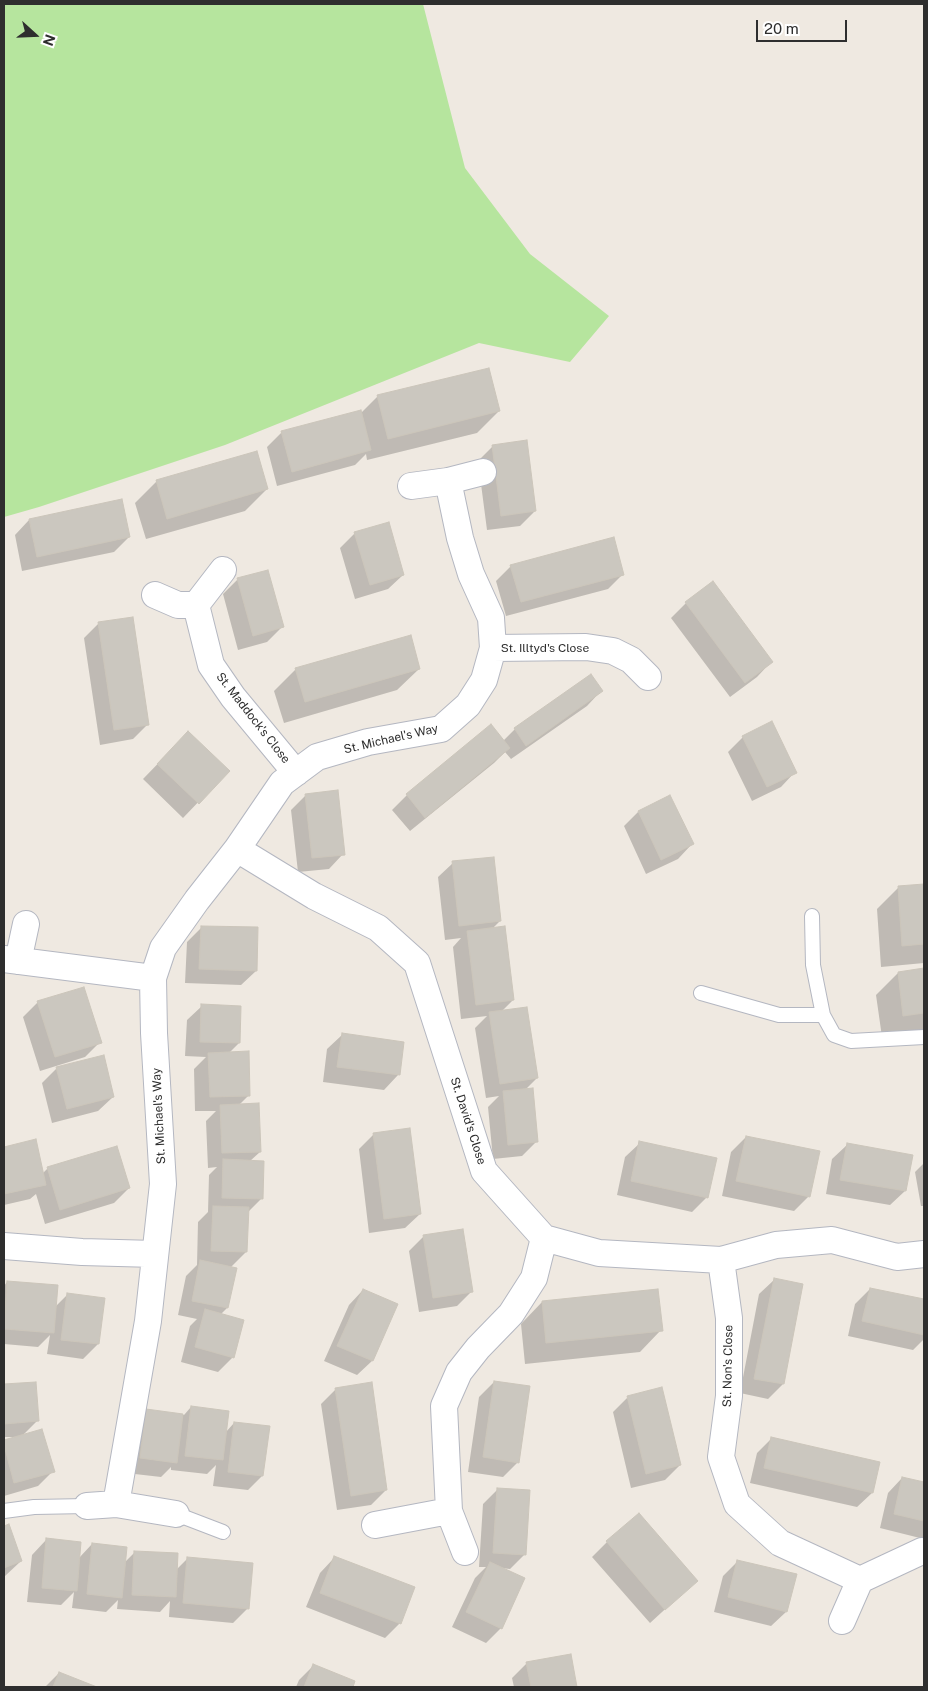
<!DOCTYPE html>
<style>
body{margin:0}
#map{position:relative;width:928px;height:1691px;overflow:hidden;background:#efe9e1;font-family:"Public Sans",sans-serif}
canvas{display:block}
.frame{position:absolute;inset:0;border:5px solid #2e2e2e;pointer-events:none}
.north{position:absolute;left:10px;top:10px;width:50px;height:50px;-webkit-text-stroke:4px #fff;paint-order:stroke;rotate:110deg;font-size:14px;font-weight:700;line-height:20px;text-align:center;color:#2e2e2e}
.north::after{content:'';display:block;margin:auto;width:18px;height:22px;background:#2e2e2e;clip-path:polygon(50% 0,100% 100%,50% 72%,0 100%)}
.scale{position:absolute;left:756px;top:20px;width:91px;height:22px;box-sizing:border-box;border:2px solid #2e2e2e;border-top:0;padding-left:6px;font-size:15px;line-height:18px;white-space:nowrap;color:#2e2e2e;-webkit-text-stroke:4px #fff;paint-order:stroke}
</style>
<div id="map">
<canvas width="928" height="1691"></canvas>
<div class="frame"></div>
<div class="north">N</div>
<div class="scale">20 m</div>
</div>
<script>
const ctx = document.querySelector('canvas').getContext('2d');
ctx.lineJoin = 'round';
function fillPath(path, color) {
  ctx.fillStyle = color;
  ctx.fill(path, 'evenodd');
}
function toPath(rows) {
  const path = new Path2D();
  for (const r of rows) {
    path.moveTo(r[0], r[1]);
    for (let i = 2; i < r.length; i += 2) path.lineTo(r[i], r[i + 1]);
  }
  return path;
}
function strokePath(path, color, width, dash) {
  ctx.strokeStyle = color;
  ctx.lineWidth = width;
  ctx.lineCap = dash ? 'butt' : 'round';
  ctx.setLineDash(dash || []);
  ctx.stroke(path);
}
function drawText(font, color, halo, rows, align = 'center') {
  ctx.font = font + ' "Public Sans",sans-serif';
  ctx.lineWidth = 4.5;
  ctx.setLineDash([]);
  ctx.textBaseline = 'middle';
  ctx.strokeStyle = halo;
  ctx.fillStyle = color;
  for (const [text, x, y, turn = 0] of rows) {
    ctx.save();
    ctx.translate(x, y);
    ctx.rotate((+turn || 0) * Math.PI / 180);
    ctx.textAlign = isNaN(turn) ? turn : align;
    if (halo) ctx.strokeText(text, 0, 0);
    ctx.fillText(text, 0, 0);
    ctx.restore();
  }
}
fillPath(toPath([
 [4,4,423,4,465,168,530,254,609,316,570,362,479,343,225,445,39,507,4,517]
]), '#b6e59e');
fillPath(toPath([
 [378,396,499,411,477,433,367,460,366,454,355,465,277,486,267,447,282,432,360,414],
 [493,446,535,511,520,526,487,530,478,461],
 [157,481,267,489,245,511,146,539,135,503],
 [29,520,129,537,114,552,22,571,15,535],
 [355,533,403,575,388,589,355,599,340,548],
 [511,566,623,574,608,589,506,616,496,581],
 [238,579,282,627,267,642,238,650,223,594],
 [686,603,771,662,757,677,730,697,671,618],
 [99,623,147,725,133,739,100,745,84,638],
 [296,669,419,669,397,690,284,723,274,691],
 [591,676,601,691,587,706,511,759,505,752,494,763,410,831,392,810,407,795,491,726,503,741,515,729],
 [743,737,795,772,781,787,752,801,728,752],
 [174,747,228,771,183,818,143,779],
 [306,795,343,854,329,869,298,872,291,810],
 [638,812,692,844,678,859,646,874,624,826],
 [453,863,500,921,492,929,513,1000,501,1012,537,1078,525,1090,537,1141,522,1156,493,1159,488,1107,499,1096,486,1098,475,1028,487,1016,461,1019,453,947,461,938,445,940,438,877],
 [924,886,924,963,881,967,877,909,898,888],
 [202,927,256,971,241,985,185,983,187,942],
 [924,970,924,1032,882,1037,876,995,898,973],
 [38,1002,100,1042,85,1057,40,1071,23,1017],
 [202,1006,239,1043,229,1053,249,1095,239,1105,260,1152,250,1161,262,1198,248,1212,246,1252,230,1268,227,1308,220,1315,233,1357,218,1372,181,1362,190,1326,197,1319,178,1315,186,1276,197,1265,198,1222,208,1212,209,1175,217,1167,208,1168,206,1121,216,1111,195,1111,194,1069,206,1057,185,1056,187,1020],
 [342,1035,403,1043,398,1075,384,1090,323,1082,327,1049],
 [59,1066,60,1067,113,1097,98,1111,52,1123,42,1083],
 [374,1134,420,1214,405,1228,369,1233,359,1149],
 [746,1137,809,1196,794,1211,722,1196,731,1152],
 [35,1141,43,1173,48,1168,129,1188,114,1203,45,1224,36,1194,30,1199,4,1205,4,1148],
 [640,1143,707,1197,692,1212,617,1195,625,1157],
 [847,1145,905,1191,890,1205,826,1194,832,1159],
 [924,1163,924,1206,921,1206,915,1172],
 [424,1236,472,1291,457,1306,419,1312,409,1251],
 [774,1280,783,1384,768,1399,740,1393,759,1294],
 [7,1282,55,1307,68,1294,104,1299,98,1344,83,1359,47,1354,50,1335,38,1347,4,1344,4,1286],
 [870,1289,924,1300,924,1339,913,1350,848,1336,855,1304],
 [363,1290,396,1305,372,1361,357,1375,324,1361,349,1305],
 [542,1302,661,1330,640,1352,525,1364,521,1324],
 [494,1382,518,1462,503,1477,468,1472,479,1397],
 [35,1383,37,1421,22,1436,53,1471,38,1486,4,1496,4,1441,18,1437,4,1437,4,1385],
 [336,1389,386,1490,371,1505,337,1510,321,1404],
 [628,1397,680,1465,665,1480,631,1488,613,1412],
 [191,1407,225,1433,234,1423,262,1476,248,1490,213,1486,216,1465,207,1474,171,1470,171,1467,161,1477,126,1473,131,1425,146,1410,184,1415],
 [772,1438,872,1493,857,1507,750,1483,757,1453],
 [902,1478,924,1483,924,1539,880,1528,888,1493],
 [498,1489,525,1554,510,1569,501,1568,501,1628,486,1643,452,1627,475,1578,486,1567,479,1567,483,1504],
 [8,1526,21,1561,4,1577,4,1528],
 [46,1540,79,1558,92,1544,125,1562,135,1552,176,1570,188,1558,248,1608,233,1623,169,1617,170,1601,160,1612,117,1609,118,1600,106,1612,72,1608,74,1592,61,1605,27,1602,32,1555],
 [607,1542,696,1581,650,1623,592,1557],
 [334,1558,400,1623,385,1638,306,1607,320,1573],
 [738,1561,786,1612,771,1626,714,1612,723,1576],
 [570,1655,575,1687,514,1687,512,1678,527,1663],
 [314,1665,354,1682,352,1687,296,1687,299,1680],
 [59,1673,94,1687,45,1687]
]), '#0003');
const building = toPath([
 [489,368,500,411,388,439,377,395,489,368],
 [361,410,371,450,292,472,281,431,361,410],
 [527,440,536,511,501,516,492,445,527,440],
 [257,451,268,489,167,519,156,480,257,451],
 [122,499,130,537,37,557,29,519,122,499],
 [389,522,404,575,370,585,354,532,389,522],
 [614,537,624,575,521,602,510,565,614,537],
 [268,570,284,627,253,636,237,578,268,570],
 [713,581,773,662,745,683,685,602,713,581],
 [133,617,149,725,114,730,98,622,133,617],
 [411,635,420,669,305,702,295,668,411,635],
 [591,674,603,691,526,746,514,728,591,674],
 [772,721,797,773,767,787,742,736,772,721],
 [491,724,510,748,425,818,406,794,491,724],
 [188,731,230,771,199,804,157,764,188,731],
 [338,790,345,855,312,858,305,794,338,790],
 [670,795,694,844,661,860,638,811,670,795],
 [494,857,501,921,459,926,452,861,494,857],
 [924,884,924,944,902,946,898,886,924,884],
 [201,926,258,927,257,971,199,969,201,926],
 [505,926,514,1000,476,1005,467,931,505,926],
 [924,968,924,1013,903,1016,898,972,924,968],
 [84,987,102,1043,55,1057,37,1001,84,987],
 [201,1004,241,1006,240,1043,200,1042,201,1004],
 [527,1007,538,1078,500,1084,489,1012,527,1007],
 [342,1033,404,1042,400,1075,337,1067,342,1033],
 [249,1051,250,1096,210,1097,208,1053,249,1051],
 [104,1055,114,1097,67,1109,56,1067,104,1055],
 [533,1088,538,1142,508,1145,503,1091,533,1088],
 [259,1103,261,1152,222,1153,220,1105,259,1103],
 [410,1128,421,1214,384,1219,373,1133,410,1128],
 [746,1136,820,1151,810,1197,736,1181,746,1136],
 [36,1139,46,1185,4,1194,4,1147,36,1139],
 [639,1141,717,1158,708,1198,631,1181,639,1141],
 [847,1143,913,1155,906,1191,840,1180,847,1143],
 [117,1146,130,1188,60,1210,47,1167,117,1146],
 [223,1159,264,1161,263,1199,222,1198,223,1159],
 [213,1206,249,1207,247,1252,211,1251,213,1206],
 [463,1229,473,1292,433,1298,423,1235,463,1229],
 [200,1260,237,1268,228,1308,192,1301,200,1260],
 [774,1278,803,1284,784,1384,754,1379,774,1278],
 [7,1281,58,1285,54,1333,4,1329,7,1281],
 [870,1288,924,1299,924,1335,862,1321,870,1288],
 [363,1289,398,1304,373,1361,337,1346,363,1289],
 [658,1289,663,1331,546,1343,542,1301,658,1289],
 [67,1293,105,1298,99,1344,61,1340,67,1293],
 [205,1309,244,1320,234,1358,195,1347,205,1309],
 [494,1381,530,1386,519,1463,483,1457,494,1381],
 [36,1382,39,1421,4,1424,4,1384,36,1382],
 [372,1382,387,1490,351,1496,335,1388,372,1382],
 [662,1387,681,1465,646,1474,627,1396,662,1387],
 [191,1406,229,1411,223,1460,185,1456,191,1406],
 [146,1409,183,1414,177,1463,140,1458,146,1409],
 [234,1422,270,1426,263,1476,228,1472,234,1422],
 [42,1429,55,1472,14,1483,4,1445,4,1440,42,1429],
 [771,1437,880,1462,873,1493,764,1468,771,1437],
 [902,1477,924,1482,924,1521,894,1514,902,1477],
 [497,1488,530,1490,526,1555,493,1553,497,1488],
 [639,1513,698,1581,665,1610,606,1541,639,1513],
 [9,1524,22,1561,4,1568,4,1526,9,1524],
 [46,1538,81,1542,77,1591,42,1588,46,1538],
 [92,1543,127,1547,122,1598,87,1594,92,1543],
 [134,1551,178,1553,176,1597,132,1595,134,1551],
 [334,1556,415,1587,401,1624,320,1593,334,1556],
 [187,1557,253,1563,249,1609,183,1603,187,1557],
 [737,1560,797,1574,787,1612,728,1597,737,1560],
 [490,1562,525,1578,502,1629,466,1612,490,1562],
 [571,1654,577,1687,531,1687,526,1662,571,1654],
 [313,1664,355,1681,353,1687,304,1687,313,1664],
 [59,1672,97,1687,53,1687,59,1672]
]);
fillPath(building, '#cbc7bf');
strokePath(building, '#cbc5ba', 1);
const service = toPath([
 [812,916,813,965,823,1015,834,1035,851,1041,924,1037],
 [701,993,779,1015,823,1015],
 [4,1511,34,1507,87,1506],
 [176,1514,223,1532]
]);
const minor = toPath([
 [411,486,448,481,483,472],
 [155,595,178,605,196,605,211,665,233,697,296,773],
 [196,605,223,570],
 [493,648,586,647,613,651,631,660,648,677],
 [237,849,314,896,378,928,417,963,484,1171,544,1238,599,1253,721,1260,776,1245,832,1240,897,1257,924,1254],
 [4,959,153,978],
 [18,961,26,924],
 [4,1246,82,1252,155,1254],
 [721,1260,729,1318,729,1396,721,1457,737,1504,780,1543,860,1580],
 [116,1504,148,1321,163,1184,154,1033,153,978,163,948,197,900,237,849,282,783,317,757,368,742,441,729,468,705,484,680,493,648,491,618,471,574,460,538,448,481],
 [87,1506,116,1504,176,1514],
 [375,1525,449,1511],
 [465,1552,449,1511,444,1406,459,1372,478,1348,511,1314,534,1278,544,1238],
 [842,1621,860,1580,922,1551]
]);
strokePath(service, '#b4b7c1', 16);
strokePath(minor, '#b4b7c1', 28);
strokePath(service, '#fff', 14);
strokePath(minor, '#fff', 26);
drawText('12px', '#2e2e2e', '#fff', [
 ["St. Illtyd's Close",545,648],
 ["St. Maddock's Close",253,718,52],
 ["St. Michael's Way",391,739,-13],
 ["St. Michael's Way",159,1116,-93],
 ["St. David's Close",468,1121,72],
 ["St. Non's Close",728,1366,-89]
]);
</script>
